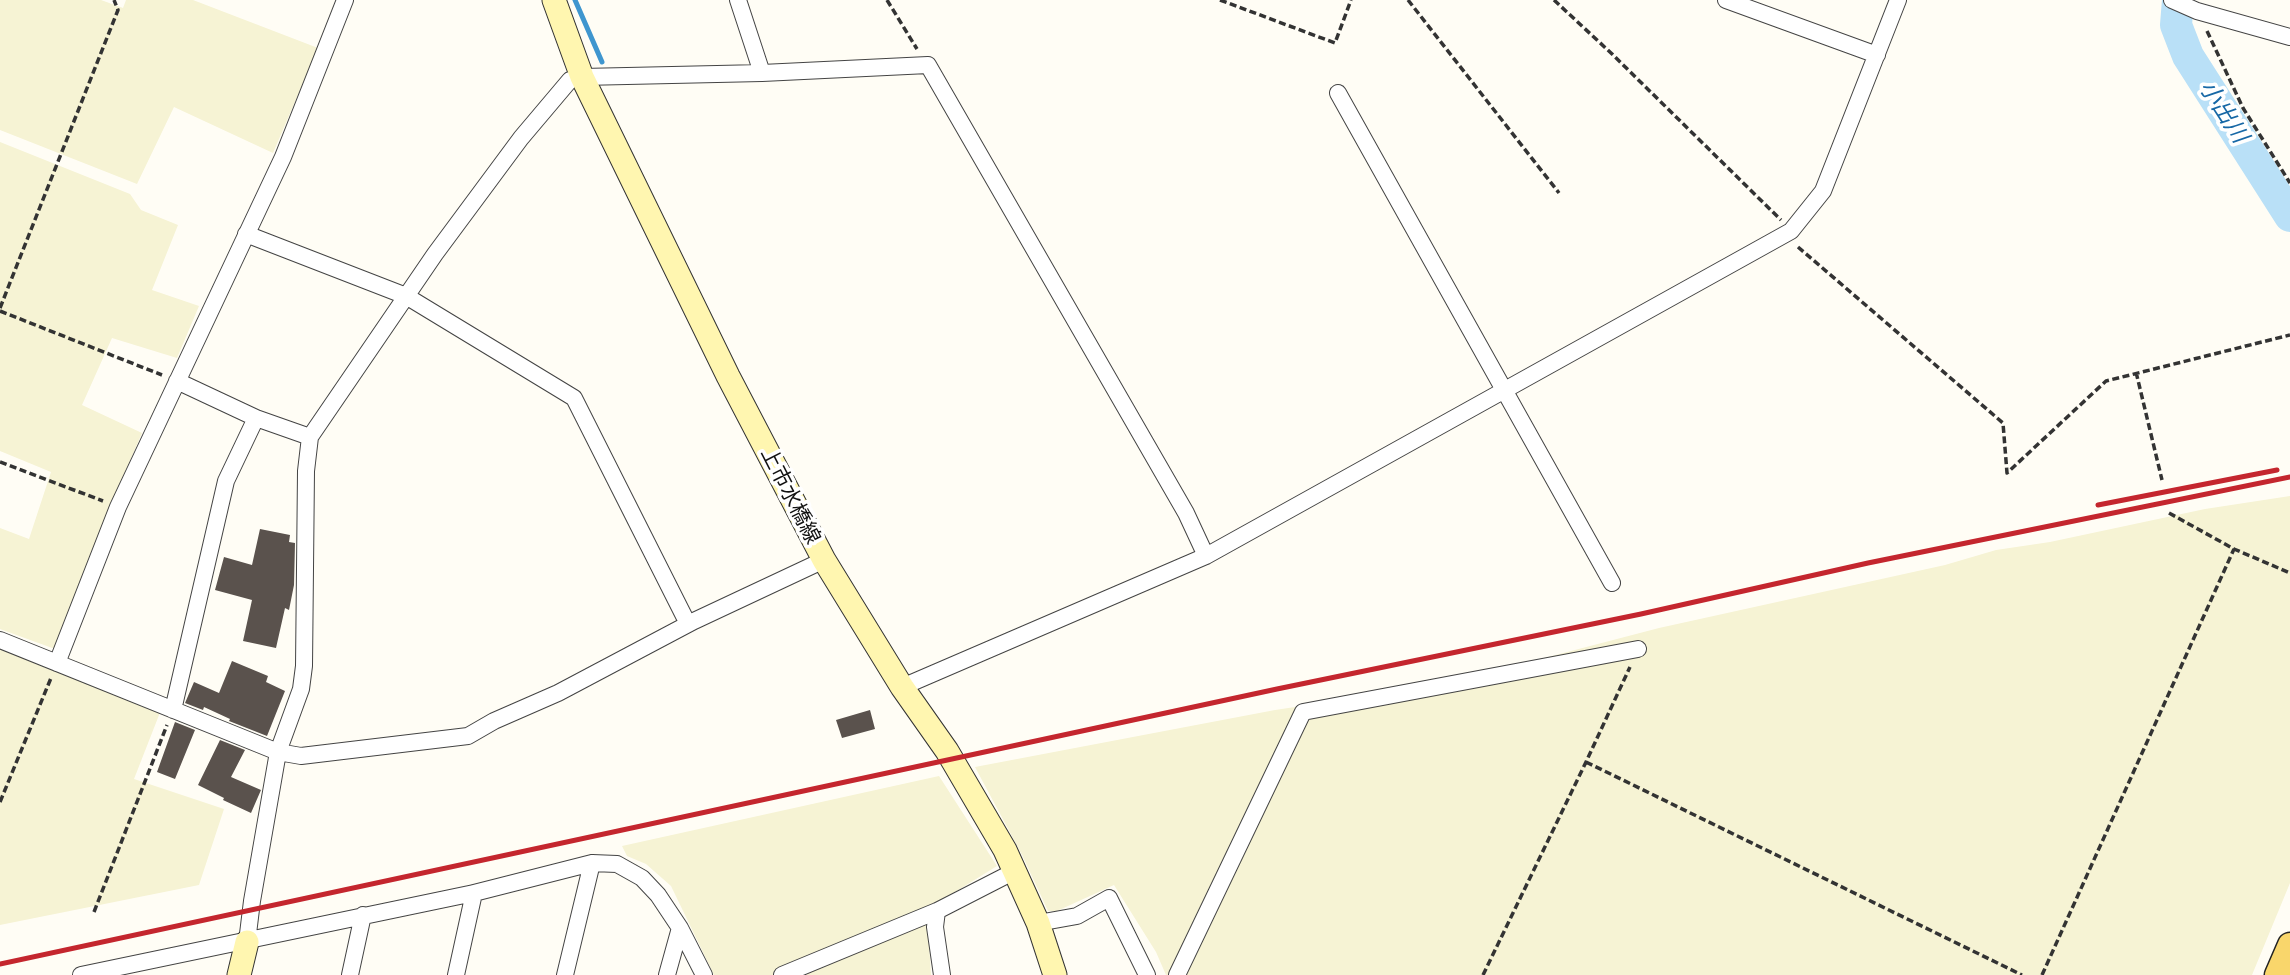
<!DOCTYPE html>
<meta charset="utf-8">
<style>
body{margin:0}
canvas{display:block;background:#fffdf5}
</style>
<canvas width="2290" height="975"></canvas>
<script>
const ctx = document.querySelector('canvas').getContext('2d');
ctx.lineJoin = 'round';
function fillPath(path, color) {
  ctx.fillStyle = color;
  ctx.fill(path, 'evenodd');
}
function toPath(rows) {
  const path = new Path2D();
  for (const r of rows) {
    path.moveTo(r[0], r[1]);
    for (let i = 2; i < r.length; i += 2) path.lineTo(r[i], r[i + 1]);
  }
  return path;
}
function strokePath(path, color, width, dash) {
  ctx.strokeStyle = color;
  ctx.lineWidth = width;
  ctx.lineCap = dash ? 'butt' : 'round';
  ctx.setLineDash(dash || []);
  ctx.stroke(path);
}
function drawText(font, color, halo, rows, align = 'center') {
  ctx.font = font + ' "Zilla Slab","Noto Sans JP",serif';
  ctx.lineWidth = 7;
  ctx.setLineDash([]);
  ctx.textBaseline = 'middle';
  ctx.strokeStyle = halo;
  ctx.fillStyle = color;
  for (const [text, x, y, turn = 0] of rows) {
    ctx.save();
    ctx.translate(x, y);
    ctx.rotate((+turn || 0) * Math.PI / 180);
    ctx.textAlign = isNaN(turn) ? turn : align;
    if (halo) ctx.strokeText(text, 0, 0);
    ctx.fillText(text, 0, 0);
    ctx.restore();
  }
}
fillPath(toPath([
 [0,0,101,0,123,8,126,0,193,0,318,48,273,153,174,107,137,184,0,130],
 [0,142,130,194,141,210,178,225,152,290,199,306,177,358,112,338,82,405,142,433,108,512,55,649,0,629,0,528,29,539,51,472,0,451],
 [2290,496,2290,883,2252,975,1166,975,1156,952,1114,885,1057,911,1048,911,1022,855,975,767,1275,710,1342,700,1440,678,1506,668,1659,628,1945,565,1996,550,2050,542,2205,509],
 [0,646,161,710,134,779,224,809,199,885,0,925],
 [939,776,997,866,934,905,928,926,931,975,714,975,671,886,646,864,627,856,622,846]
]), '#f6f3d4');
strokePath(toPath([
 [575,0,602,62]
]), '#3f96cf', 5);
strokePath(toPath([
 [2178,0,2176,25,2188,56,2290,216]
]), '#b9e0f7', 32);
fillPath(toPath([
 [260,529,290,535,289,542,295,543,294,585,289,610,285,608,276,648,243,641,252,600,215,590,224,557,252,565],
 [232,661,268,676,266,682,285,691,267,736,229,721,230,719,204,707,203,710,185,703,194,682,219,693],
 [870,710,875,729,842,738,836,720],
 [175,722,195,730,175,779,157,772],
 [220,740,245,750,231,777,261,790,251,813,223,800,224,798,198,785]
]), '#5a524d');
const street = toPath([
 [738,0,762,73],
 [1726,0,1877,55],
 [2172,0,2197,11,2290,37],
 [1338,93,1612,583],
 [246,234,406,296,574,398,688,624],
 [177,381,256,418,310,437],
 [0,640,278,752,301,756,468,736,494,721,558,693,694,621,824,560],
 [57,663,118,507,283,157,345,0],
 [902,687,1206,556,1791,231,1823,191,1898,0],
 [173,710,226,481,256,418],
 [1038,923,1077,916,1109,898,1147,975],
 [247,942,252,901,278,752,301,689,304,666,306,471,310,437,435,254,521,138,570,80,582,77,762,73,928,65,1186,513,1206,556],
 [81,975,474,893,592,863,617,864,642,878,658,895,680,928,704,975],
 [350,975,363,915],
 [456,975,474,893],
 [565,975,592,863],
 [667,975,680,928],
 [782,975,937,911],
 [942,975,935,927,937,911,1015,871],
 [1177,975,1303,712,1638,649]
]);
const secondary = toPath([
 [554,0,582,77,728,376,824,560,902,687,947,751,1005,850,1038,923,1055,975],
 [239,975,247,942]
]);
const primary = toPath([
 [2277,975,2290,945]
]);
strokePath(street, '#444', 18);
strokePath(secondary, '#333', 25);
strokePath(primary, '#222', 27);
strokePath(toPath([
 [887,0,917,49],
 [1220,0,1335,43,1351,0],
 [1408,0,1559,193],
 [1554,0,1611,53,1781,220],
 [2207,31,2243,108,2290,183],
 [1798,247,2003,423,2007,473,2106,381,2290,335],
 [0,308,118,10,114,0],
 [0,311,162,375],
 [2136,372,2162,480],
 [0,462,103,501],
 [2169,513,2234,549,2290,573],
 [1586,762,2022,975],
 [0,802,51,678],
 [94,912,167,725],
 [1483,975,1586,762,1630,667],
 [2042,975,2234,549]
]), '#333', 3.5, [7, 3.5]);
strokePath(street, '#fff', 16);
strokePath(secondary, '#fff6b0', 23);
strokePath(primary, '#f9d66b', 24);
strokePath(toPath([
 [2098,505,2277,470],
 [0,964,1277,689,1641,614,1868,563,2290,477]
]), '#c4262e', 5);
drawText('21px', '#111', '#fff', [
 ["上市水橋線",790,496,63]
]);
drawText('italic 23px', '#1768a6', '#fff', [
 ["小出川",2223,112,57]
]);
</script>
